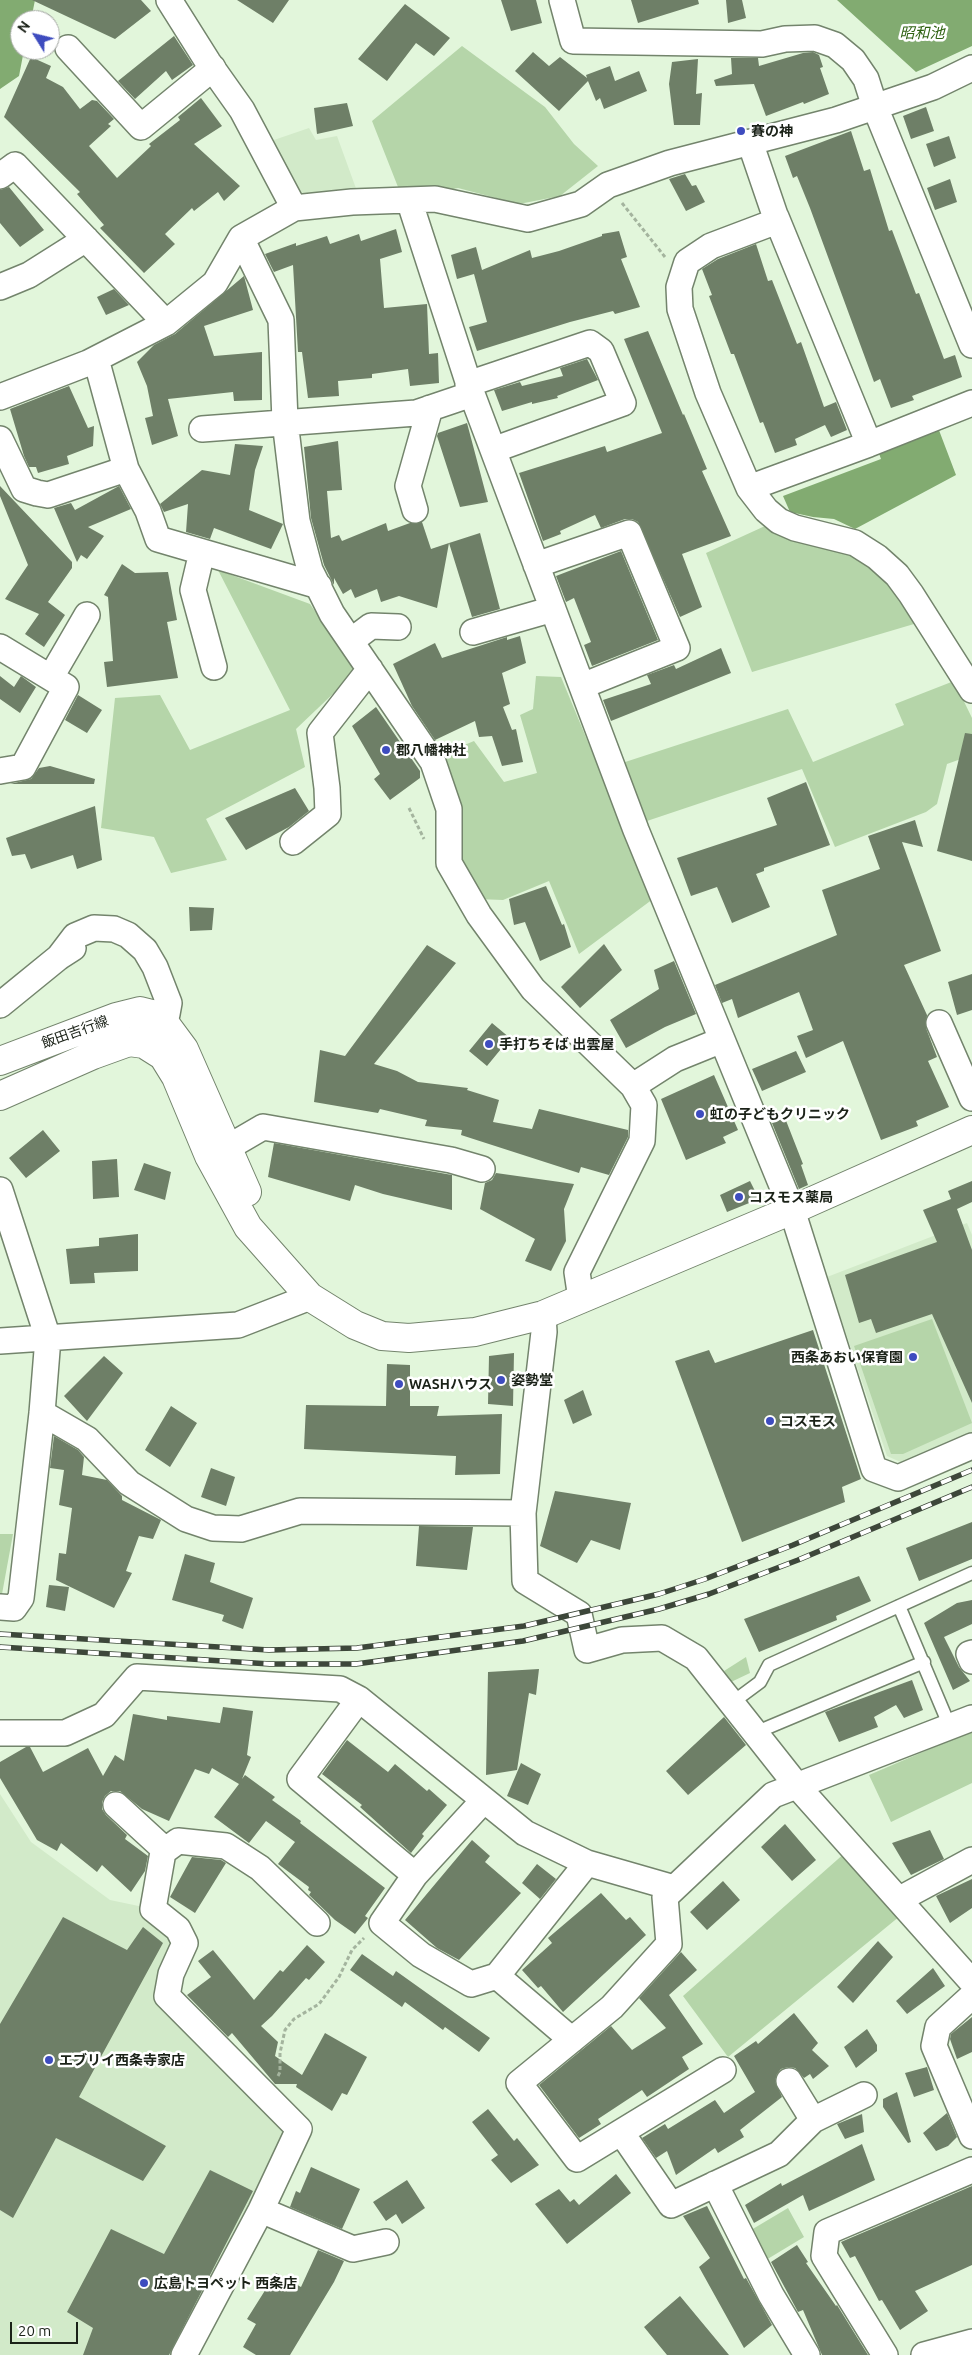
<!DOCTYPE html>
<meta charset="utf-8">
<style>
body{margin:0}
#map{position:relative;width:972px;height:2355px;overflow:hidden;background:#e2f6db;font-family:Ubuntu,sans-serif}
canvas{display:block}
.north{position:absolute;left:10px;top:10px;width:50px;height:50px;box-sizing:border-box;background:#fff;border:1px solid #a4a7a3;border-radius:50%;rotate:306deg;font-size:14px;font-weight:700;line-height:20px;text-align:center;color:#1b2218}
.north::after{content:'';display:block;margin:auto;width:18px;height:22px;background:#3e4cbf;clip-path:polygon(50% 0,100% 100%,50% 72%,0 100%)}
.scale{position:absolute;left:10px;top:2322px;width:68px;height:22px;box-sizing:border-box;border:2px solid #1b2218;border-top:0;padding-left:6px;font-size:15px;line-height:18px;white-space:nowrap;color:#1b2218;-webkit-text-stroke:4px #fff;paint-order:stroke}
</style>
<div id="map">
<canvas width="972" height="2355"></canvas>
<div class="north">N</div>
<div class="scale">20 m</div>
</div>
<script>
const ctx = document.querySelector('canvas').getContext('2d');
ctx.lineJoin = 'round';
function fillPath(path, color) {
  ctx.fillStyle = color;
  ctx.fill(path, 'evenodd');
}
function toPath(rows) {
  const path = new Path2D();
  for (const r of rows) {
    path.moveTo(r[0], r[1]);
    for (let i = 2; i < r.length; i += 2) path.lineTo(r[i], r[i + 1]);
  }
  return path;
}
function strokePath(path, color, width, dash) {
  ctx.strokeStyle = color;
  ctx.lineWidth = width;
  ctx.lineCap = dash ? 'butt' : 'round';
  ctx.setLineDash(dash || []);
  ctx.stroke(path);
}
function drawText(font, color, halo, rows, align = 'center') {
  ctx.font = font + ' Ubuntu,"Noto Sans JP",sans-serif';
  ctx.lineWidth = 5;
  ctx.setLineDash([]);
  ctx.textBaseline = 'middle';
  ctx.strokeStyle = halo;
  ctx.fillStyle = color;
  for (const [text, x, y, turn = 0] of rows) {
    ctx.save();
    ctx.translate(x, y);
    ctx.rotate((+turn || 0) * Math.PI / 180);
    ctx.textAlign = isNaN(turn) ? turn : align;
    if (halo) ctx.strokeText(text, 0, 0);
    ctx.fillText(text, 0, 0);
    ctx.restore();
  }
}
fillPath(toPath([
 [309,128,316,140,337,136,358,194,296,202,271,141],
 [967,1223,972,1235,972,1437,905,1464,887,1456,827,1277],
 [0,1794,31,1842,110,1900,153,1909,178,1929,167,1996,299,2129,184,2355,0,2355]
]), '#d2eac9');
fillPath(toPath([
 [462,46,545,107,574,144,598,166,560,196,519,204,458,188,448,190,398,187,372,121],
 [765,526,781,535,851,550,895,588,914,624,752,672,706,553],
 [218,570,310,604,357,671,296,729,305,767,206,819,227,860,171,873,154,837,101,828,115,698,160,695,190,750,290,710],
 [536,676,561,677,653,899,579,954,549,881,503,900,477,899,457,860,438,756,474,741,504,782,537,773,520,715,533,709],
 [954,681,972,718,972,755,947,764,937,804,926,812,835,847,802,769,641,823,619,764,788,709,813,762,904,725,895,704],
 [932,1319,972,1423,903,1454,891,1454,854,1346],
 [0,1534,13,1534,2,1594,0,1594],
 [746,1657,750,1673,731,1682,724,1671],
 [972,1731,972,1783,891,1822,869,1775],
 [846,1852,900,1916,728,2057,683,1996],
 [788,2208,804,2237,756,2266,741,2236]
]), '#b5d5a9');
fillPath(toPath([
 [0,0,35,0,31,20,20,20,20,50,24,50,19,76,0,89],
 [837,0,972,0,972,46,916,72],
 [937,425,956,475,855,529,834,519,813,517,790,512,783,496,881,459,877,448]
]), '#82ab71');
fillPath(toPath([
 [32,0,141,0,151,11,115,39],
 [237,0,289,0,273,23],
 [501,0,536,0,542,23,511,31],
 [631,0,698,0,699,4,638,23],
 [726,0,742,0,746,18,728,23],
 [405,4,450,38,434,56,416,43,387,81,358,59],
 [174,36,193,65,172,80,166,71,135,99,118,81],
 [533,52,549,66,560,57,587,78,586,75,610,66,615,81,639,71,647,91,604,109,600,98,596,101,588,81,559,111,515,71],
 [813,52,819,55,823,67,820,68,829,94,804,104,803,102,766,116,754,84,716,86,714,80,732,74,731,58,758,58,759,66,803,53],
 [31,57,51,66,46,78,63,87,80,109,92,100,97,101,114,119,108,124,111,126,89,146,117,178,151,146,149,144,180,120,178,117,201,98,222,126,194,144,240,186,224,201,218,192,194,211,192,208,165,234,175,244,144,273,100,228,104,225,77,194,80,192,4,117],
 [698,59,696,94,702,93,700,125,674,125,669,84,672,62],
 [347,103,353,126,317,134,314,108],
 [926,107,934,131,911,139,903,116],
 [851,131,864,171,870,169,889,231,892,230,916,294,919,293,944,359,955,355,962,377,912,396,914,400,891,408,880,379,874,382,810,208,797,176,793,178,785,156],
 [949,136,956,158,934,167,926,144],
 [685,174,692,186,696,185,705,202,686,211,669,179],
 [950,179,957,202,935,210,927,188],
 [9,187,44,230,20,247,0,223,0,190],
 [396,229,402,252,380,259,384,308,427,304,429,354,438,353,439,383,410,386,408,369,372,374,372,378,338,381,339,396,308,398,302,352,298,352,293,265,274,272,265,254,296,243,296,246,327,236,330,244,359,234,361,241],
 [619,231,627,257,621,259,640,307,615,314,613,311,570,322,477,351,469,327,487,322,474,274,457,279,451,255,476,247,482,270,530,250,532,258,559,251,602,236,602,234],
 [756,244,768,281,772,280,797,344,801,342,824,407,836,402,847,430,831,437,825,425,795,439,797,445,775,453,763,422,760,423,734,354,731,354,709,296,712,295,702,269,718,259],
 [244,276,253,310,204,326,214,356,262,352,262,400,234,401,233,392,168,399,178,436,152,445,145,418,153,416,147,386,137,362,154,345,175,334],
 [114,289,129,305,106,315,97,297],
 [648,331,683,415,684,414,707,469,702,471,731,536,682,554,702,607,680,617,638,522,632,519,625,519,601,528,595,515,560,531,561,534,543,541,519,473,605,446,607,452,662,433,624,339],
 [587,359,598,380,557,396,558,398,532,404,532,402,502,411,494,390,520,382,522,386,563,376,560,368],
 [69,386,88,428,94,426,93,446,67,456,69,464,38,473,36,467,29,467,24,456,10,409],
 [467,423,488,502,460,507,437,436,438,433],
 [338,441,342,490,327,491,331,538,339,535,342,541,386,523,388,531,410,523,422,522,431,549,449,543,437,608,399,596,381,602,377,589,355,598,351,589,343,594,334,578,334,585,324,565,311,518,304,447],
 [235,444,263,446,255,470,249,510,283,524,271,549,214,528,210,539,186,532,188,504,164,512,160,504,202,470,230,475],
 [0,486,72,562,72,568,48,602,65,615,44,647,25,634,39,614,5,599,28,565,0,496],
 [119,486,131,509,88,527,104,536,87,559,81,555,77,562,54,508,71,503,75,510],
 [480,533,500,609,472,617,449,543],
 [621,551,658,640,592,666,584,645,591,642,574,598,566,602,556,576],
 [122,564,135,573,168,572,177,620,167,622,178,678,107,687,104,662,113,661,108,597,104,595],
 [520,636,526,663,502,673,510,704,503,707,512,730,516,729,523,762,502,766,492,736,479,737,475,721,435,740,412,706,393,664,435,643,442,658,507,637,507,640],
 [721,648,731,673,611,721,603,700,651,684,647,675,674,665,676,669],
 [0,676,14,687,21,676,36,687,20,713,0,699],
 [78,695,102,710,87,733,65,720],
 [376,707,420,771,420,778,390,800,374,779,380,774,352,726],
 [965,733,972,734,972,861,937,851],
 [50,766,95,779,94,784,10,784,31,779,39,768],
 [806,782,830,845,764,868,764,871,756,874,770,907,732,923,717,887,691,896,677,858,777,825,767,798],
 [295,788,309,811,289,827,246,850,225,818],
 [95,806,102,860,77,869,73,855,31,869,25,854,12,856,6,838],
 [915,820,923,847,902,842,941,951,904,965,927,1015,926,1028,937,1057,928,1061,949,1107,916,1121,918,1126,881,1140,843,1041,806,1058,797,1036,813,1030,799,992,738,1018,732,999,722,1003,715,985,837,935,822,890,880,869,868,836],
 [546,886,562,925,564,924,571,947,540,961,525,922,514,925,509,899],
 [189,907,214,908,212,930,190,931],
 [604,944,622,970,580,1008,561,987],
 [427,945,456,963,374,1064,397,1071,418,1082,468,1088,467,1090,499,1100,493,1122,532,1129,539,1109,628,1130,628,1137,609,1175,581,1167,579,1173,461,1135,462,1130,425,1126,427,1120,380,1109,378,1113,314,1102,320,1050,345,1056],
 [674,961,696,1014,665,1027,626,1048,610,1020,659,989,654,970],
 [972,974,972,1010,957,1015,948,982],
 [492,1023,510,1038,487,1066,469,1051],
 [796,1051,806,1072,762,1091,752,1069],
 [714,1075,738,1130,723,1137,726,1143,686,1160,661,1099],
 [785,1118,803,1164,801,1165,808,1185,799,1189,772,1123],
 [43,1130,60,1151,26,1178,9,1158],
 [274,1143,452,1175,452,1210,383,1194,355,1185,350,1201,268,1177],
 [117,1159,119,1197,93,1199,92,1161],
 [144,1163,171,1172,165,1200,134,1190],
 [496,1173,574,1184,564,1209,566,1241,551,1271,525,1261,535,1239,480,1209,485,1183,492,1180],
 [750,1181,759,1199,727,1212,720,1195],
 [972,1181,972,1202,957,1209,972,1250,972,1403,932,1314,876,1333,871,1319,859,1323,845,1275,937,1242,923,1210,951,1199,948,1191],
 [138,1234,138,1271,94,1273,95,1283,70,1284,66,1249,99,1246,99,1238],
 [813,1330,861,1479,842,1487,845,1502,742,1542,675,1361,709,1350,715,1363],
 [514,1353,513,1406,488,1404,489,1356],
 [104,1356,123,1373,87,1421,64,1396],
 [387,1364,410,1365,410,1406,439,1406,437,1416,502,1414,500,1474,455,1475,456,1456,304,1449,306,1405,386,1406],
 [583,1390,592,1415,573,1424,564,1400],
 [171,1406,197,1423,170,1467,145,1450],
 [54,1436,78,1450,84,1457,82,1475,107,1480,122,1496,122,1500,161,1520,153,1539,139,1536,126,1571,132,1573,114,1608,56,1580,59,1553,66,1554,72,1508,59,1505,64,1470,50,1468],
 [211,1468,235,1477,226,1506,201,1497],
 [555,1491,631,1503,620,1550,591,1540,577,1563,540,1546],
 [972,1522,972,1559,919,1581,906,1548],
 [419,1526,473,1527,467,1570,416,1566],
 [185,1554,215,1563,210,1582,253,1598,243,1629,222,1621,224,1615,172,1600],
 [859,1576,871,1601,836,1616,837,1620,759,1652,744,1619],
 [49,1585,69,1587,65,1611,46,1607],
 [972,1600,972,1624,944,1637,959,1667,970,1681,953,1690,924,1623,957,1603],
 [539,1669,536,1695,529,1693,517,1770,486,1775,488,1672],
 [912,1680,923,1710,904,1718,896,1705,874,1717,878,1727,839,1742,825,1712],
 [223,1707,253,1711,247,1755,251,1757,242,1779,245,1775,275,1797,272,1800,301,1821,300,1823,385,1888,365,1916,368,1918,355,1934,335,1920,309,1895,311,1892,308,1890,309,1887,278,1864,295,1842,266,1821,249,1843,214,1817,239,1784,212,1768,209,1774,195,1769,169,1821,142,1809,120,1791,111,1791,105,1796,102,1802,102,1809,106,1815,127,1835,125,1839,148,1856,145,1871,131,1892,102,1865,97,1872,61,1843,57,1851,37,1840,0,1778,0,1762,26,1747,30,1747,43,1772,88,1748,103,1776,115,1755,124,1761,133,1714,167,1720,167,1716,220,1723],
 [724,1717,746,1745,688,1795,666,1771],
 [347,1740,388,1772,395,1764,427,1791,429,1789,447,1805,422,1834,424,1836,411,1853,360,1807,362,1805,322,1774],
 [521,1763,541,1774,528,1805,507,1796],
 [785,1824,816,1860,792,1881,761,1847],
 [930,1830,944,1859,911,1875,892,1843],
 [472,1840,490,1856,485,1862,521,1893,459,1960,437,1948,405,1920],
 [192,1857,221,1860,226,1863,195,1913,170,1897],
 [537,1864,556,1879,540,1899,522,1883],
 [972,1879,972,1908,950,1923,936,1896],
 [723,1881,740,1900,707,1930,690,1912],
 [601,1893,626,1920,630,1917,646,1935,563,2012,541,1986,538,1988,522,1970,552,1943,548,1938],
 [63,1917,127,1950,143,1927,163,1943,79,2097,166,2146,143,2181,56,2138,13,2218,0,2210,0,2024],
 [878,1941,893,1957,853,2003,837,1987],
 [307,1945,325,1962,309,1980,306,1978,272,2016,261,2026,278,2042,275,2056,302,2075,325,2033,367,2057,347,2095,342,2093,332,2111,296,2087,297,2084,275,2084,232,2033,228,2037,187,1995,211,1977,198,1961,213,1950,254,2000,280,1970,283,1972],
 [681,1952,697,1970,669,1995,703,2044,682,2057,689,2069,647,2097,642,2090,598,2119,601,2124,579,2138,539,2085,611,2026,632,2050,666,2028,639,1998],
 [362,1954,393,1976,396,1971,490,2038,479,2052,445,2027,443,2030,405,2002,402,2007,350,1970],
 [933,1968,945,1986,907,2014,896,2001],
 [794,2013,818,2043,812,2050,829,2066,813,2079,810,2074,804,2078,795,2068,788,2067,781,2069,777,2074,775,2081,782,2097,740,2130,744,2137,718,2153,715,2148,676,2175,667,2151,656,2158,642,2138,665,2124,668,2129,715,2100,724,2113,755,2092,734,2056,756,2041,758,2044],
 [972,2017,972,2052,957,2059,950,2039,951,2034],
 [867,2029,877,2045,877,2051,856,2068,844,2047],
 [927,2067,934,2090,914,2097,905,2073],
 [897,2092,911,2142,908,2143,883,2107,883,2099],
 [488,2109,514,2141,517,2138,539,2165,511,2183,491,2160,498,2155,472,2122],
 [947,2113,957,2137,948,2146,936,2151,923,2133],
 [862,2114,864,2132,845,2139,837,2124],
 [862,2144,875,2180,809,2211,803,2195,754,2223,745,2205,781,2183,782,2186],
 [311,2167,360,2189,342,2229,290,2207,296,2191,300,2193],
 [210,2170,253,2191,169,2355,83,2355,93,2328,67,2312,111,2229,164,2254],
 [616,2174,631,2193,567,2244,535,2204,559,2189,570,2202,574,2199,579,2205],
 [407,2180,425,2208,402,2224,396,2214,386,2221,373,2202],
 [972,2186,972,2265,915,2291,928,2311,900,2330,882,2300,879,2301,855,2256,850,2258,841,2242],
 [707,2206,744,2279,746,2278,772,2325,744,2348,699,2267,710,2258,683,2216],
 [797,2245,808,2262,806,2263,836,2306,837,2305,868,2355,822,2355,803,2310,798,2312,771,2262],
 [318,2250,344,2261,334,2282,290,2355,256,2355,243,2347,256,2324,247,2319,276,2273,301,2287],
 [680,2296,729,2355,667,2355,644,2327]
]), '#6e7f67');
const service = toPath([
 [899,1606,950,1727],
 [733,1702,760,1682,769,1665,972,1573],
 [757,1732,924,1662]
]);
const minor = toPath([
 [169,0,208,62,242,110,294,208],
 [562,0,573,41,762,44,785,39,815,38,835,45,853,60,866,79,875,107,972,345],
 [68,48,141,127,213,68],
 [750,142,777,221,711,246,687,262,679,287,680,309,708,393,749,488,766,510,779,521,795,528,855,543,877,557,897,575,911,594,972,690],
 [0,176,15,165,166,323],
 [409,200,472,394,636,830,792,1210,874,1469,898,1478,972,1446],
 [776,217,869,444],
 [241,238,281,320,285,421,297,521,310,570,332,614,433,762,449,809,449,863,479,915,533,989,633,1086,644,1105,642,1141,577,1272,581,1299],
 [0,287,29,275,86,239],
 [96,359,126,469,148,511,158,539,319,586],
 [468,384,590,343,601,351,623,403,493,450],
 [0,397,88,363,166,323,215,283,241,238,294,208,352,202,435,199,528,219,581,204,608,185,670,163,836,120,933,87,972,68],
 [202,429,416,413,472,394],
 [0,439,24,489,37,493,48,495,126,469],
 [749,488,869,444,972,403],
 [415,510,408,486,430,408],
 [202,552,193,590,214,667],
 [536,565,629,533,677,648,582,686],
 [473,632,553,609],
 [351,641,371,626,398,627],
 [0,647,66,687,23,767,0,771],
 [51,677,87,615],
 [293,842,328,814,327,788,320,733,370,669],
 [59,957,75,936,94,928,114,929,128,935,145,950,155,967,169,1003,167,1014,164,1022,129,1042],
 [0,1005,59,957,73,948],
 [939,1023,972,1098],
 [633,1086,675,1059,722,1040],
 [227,1148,263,1127,451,1160,482,1169],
 [0,1190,48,1338,42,1413,21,1598,14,1608,0,1607],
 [543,1315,544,1332,523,1513,525,1581,579,1614,587,1650,622,1640,662,1638,696,1658,798,1787,972,1982],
 [0,1341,238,1325,310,1297],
 [42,1413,87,1439,129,1483,186,1519,213,1528,241,1529,300,1511,523,1513],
 [972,1653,969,1654,972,1661],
 [359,1699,300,1779,415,1875,382,1923,421,1955,471,1984,497,1976,587,1863],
 [0,1733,65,1733,104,1715,137,1677,340,1689,359,1699,525,1833,587,1863,674,1888],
 [116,1805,165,1850],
 [415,1875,484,1800],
 [900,1899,972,1860],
 [497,1976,572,2040],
 [972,1996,938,2027,934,2046,972,2136],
 [723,2070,577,2159,519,2083,612,2007,669,1944,665,1897,773,1795,972,1718],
 [789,2081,813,2120],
 [621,2132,671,2205,779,2154,813,2120,864,2095],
 [715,2184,771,2295,807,2355],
 [261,2210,353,2249,386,2242],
 [184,2355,261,2210,299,2129,167,1996,171,1974,185,1943,178,1929,153,1909,163,1852,178,1841,226,1846,260,1868,317,1923],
 [885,2355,824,2256,827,2232,972,2170],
 [924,2355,972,2342]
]);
const tertiary = toPath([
 [152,1014,164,1022,184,1049,247,1192],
 [129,1042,144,1044,163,1056,176,1077,209,1156,248,1227,310,1297,355,1325,382,1336,409,1338,475,1332,543,1315,792,1210,972,1130]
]);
const secondary = toPath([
 [0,1061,116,1017,140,1011,152,1014],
 [0,1096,93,1055,129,1042]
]);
strokePath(service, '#73846c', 15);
strokePath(minor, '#73846c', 28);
strokePath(tertiary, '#73846c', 30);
strokePath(secondary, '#73846c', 30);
strokePath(toPath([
 [622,203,665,257],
 [409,808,424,839],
 [278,2076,280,2072,280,2053,285,2030,294,2019,319,2004,339,1977,352,1950,364,1938]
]), '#a4b49e', 3, [4, 2.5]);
strokePath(service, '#fff', 12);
strokePath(minor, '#fff', 25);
strokePath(tertiary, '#fff', 28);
strokePath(secondary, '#fff', 28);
const rail = toPath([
 [0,1634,269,1650,357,1648,524,1626,659,1594,705,1579,793,1545,972,1470],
 [0,1647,270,1664,356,1664,523,1641,659,1609,709,1594,798,1560,972,1487]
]);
strokePath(rail, '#3d473a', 5.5);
strokePath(rail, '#fff', 4, [11]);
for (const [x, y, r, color] of [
 [741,131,5,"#3e4cbf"],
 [386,750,5,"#3e4cbf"],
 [489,1044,5,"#3e4cbf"],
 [700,1114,5,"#3e4cbf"],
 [739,1197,5,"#3e4cbf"],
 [913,1357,5,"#3e4cbf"],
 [501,1380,5,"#3e4cbf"],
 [399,1384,5,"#3e4cbf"],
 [770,1421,5,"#3e4cbf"],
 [49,2060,5,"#3e4cbf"],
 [144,2283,5,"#3e4cbf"]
]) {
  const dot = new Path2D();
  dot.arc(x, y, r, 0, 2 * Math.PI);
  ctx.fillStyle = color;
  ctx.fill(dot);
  strokePath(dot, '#fff', 2);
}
drawText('bold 14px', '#1b2218', '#fff', [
 ["賽の神",751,131],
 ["郡八幡神社",396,750],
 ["手打ちそば 出雲屋",499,1044],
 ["虹の子どもクリニック",710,1114],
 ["コスモス薬局",749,1197],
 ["西条あおい保育園",903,1357,"right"],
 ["姿勢堂",511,1380],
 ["WASHハウス",409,1384],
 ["コスモス",780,1421],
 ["エブリイ西条寺家店",59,2060],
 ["広島トヨペット 西条店",154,2283]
], 'left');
drawText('14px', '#1b2218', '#fff', [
 ["飯田吉行線",75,1032,-20]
]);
drawText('italic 15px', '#2f6212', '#fff', [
 ["昭和池",922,33]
]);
</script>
